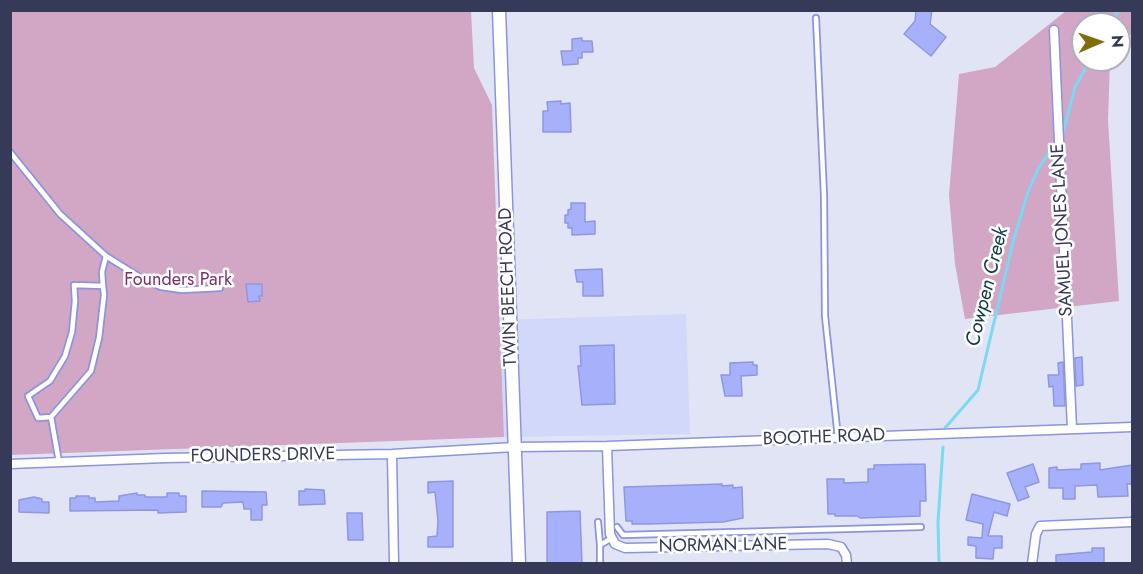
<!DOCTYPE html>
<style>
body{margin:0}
#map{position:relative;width:1143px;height:574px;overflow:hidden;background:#e1e4f4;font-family:Jost,sans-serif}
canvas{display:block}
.frame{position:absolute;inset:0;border:12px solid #363a59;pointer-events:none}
.north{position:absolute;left:1071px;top:12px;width:60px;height:60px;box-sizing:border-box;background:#fff;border:2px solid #afb0bd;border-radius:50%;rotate:88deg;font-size:16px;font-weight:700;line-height:24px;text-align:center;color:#363a59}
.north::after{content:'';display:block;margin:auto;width:21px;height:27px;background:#7f6e0a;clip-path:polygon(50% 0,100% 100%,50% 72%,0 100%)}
</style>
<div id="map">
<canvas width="1143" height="574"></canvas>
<div class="frame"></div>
<div class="north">N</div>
</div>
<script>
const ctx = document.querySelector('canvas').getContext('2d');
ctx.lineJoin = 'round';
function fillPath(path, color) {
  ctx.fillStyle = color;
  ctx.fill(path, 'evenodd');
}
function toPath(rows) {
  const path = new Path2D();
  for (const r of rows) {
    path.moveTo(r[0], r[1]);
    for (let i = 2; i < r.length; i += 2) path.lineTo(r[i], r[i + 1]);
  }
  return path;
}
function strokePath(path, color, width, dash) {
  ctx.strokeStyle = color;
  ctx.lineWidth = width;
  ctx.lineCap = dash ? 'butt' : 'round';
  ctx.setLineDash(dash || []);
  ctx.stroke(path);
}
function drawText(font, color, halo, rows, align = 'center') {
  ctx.font = font + ' Jost,sans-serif';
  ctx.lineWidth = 5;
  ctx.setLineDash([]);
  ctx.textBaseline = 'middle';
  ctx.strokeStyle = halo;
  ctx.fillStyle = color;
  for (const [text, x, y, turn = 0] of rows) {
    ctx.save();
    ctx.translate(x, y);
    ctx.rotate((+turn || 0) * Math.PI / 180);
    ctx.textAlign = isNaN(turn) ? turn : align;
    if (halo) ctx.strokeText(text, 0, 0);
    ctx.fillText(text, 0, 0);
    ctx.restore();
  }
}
fillPath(toPath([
 [686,314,690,434,504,437,500,320]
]), '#d2d8f9');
fillPath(toPath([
 [11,11,471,11,474,68,492,105,504,437,11,455],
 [1066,11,1132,11,1132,35,1128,35,1119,42,1119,24,1083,24,1083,60,1110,60,1108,120,1119,301,965,319,955,264,949,195,959,74,995,67]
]), '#d2a6c5');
strokePath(toPath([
 [1110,24,1119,10],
 [1063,133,1075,87,1090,60],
 [945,428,978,390,1013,242,1028,192,1038,169,1053,147],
 [939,564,938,522,943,447]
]), '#7bd9f3', 3);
const building = toPath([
 [916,10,932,10,930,24,946,37,931,56,904,34,915,21,916,10],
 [582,38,582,41,592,41,593,52,582,52,582,58,578,58,578,64,563,65,561,51,572,51,572,39,582,38],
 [561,101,561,104,570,103,571,132,543,132,543,111,548,111,547,102,561,101],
 [571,203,585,203,585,222,595,221,595,234,572,235,572,228,568,228,568,223,565,223,565,215,568,215,568,210,571,209,571,203],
 [602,269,603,296,583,296,583,282,577,282,575,270,602,269],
 [246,284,262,284,262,296,259,296,260,301,248,302,246,284],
 [614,345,615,404,582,405,578,366,581,366,580,346,614,345],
 [1082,357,1083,385,1076,386,1075,358,1082,357],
 [753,362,753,365,757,365,757,375,741,376,742,396,725,396,721,375,730,375,730,363,753,362],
 [1063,362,1065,406,1054,406,1053,386,1049,387,1048,375,1059,375,1058,363,1063,362],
 [1100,463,1100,470,1132,465,1132,484,1127,484,1128,496,1098,497,1097,485,1075,486,1075,499,1063,499,1063,488,1049,488,1049,468,1057,467,1057,470,1081,469,1081,464,1100,463],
 [925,464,926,501,920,501,920,516,860,518,857,516,835,516,835,514,828,514,827,479,844,479,844,483,868,482,868,469,874,469,874,465,925,464],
 [1033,464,1039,482,1025,487,1029,497,1018,501,1007,473,1033,464],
 [453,481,453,547,428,547,428,537,437,536,438,521,435,492,428,493,428,482,453,481],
 [722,484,722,486,733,485,733,488,742,487,743,518,723,522,648,524,632,524,632,521,626,521,624,487,722,484],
 [305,489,324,490,325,504,299,505,299,491,305,491,305,489],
 [202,491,266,492,267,505,262,505,262,520,251,520,251,509,244,509,243,502,223,503,221,507,202,507,202,491],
 [137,493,137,495,145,495,145,497,167,497,167,493,179,493,179,496,186,496,186,512,158,513,158,510,70,511,70,498,76,498,76,496,89,496,89,498,95,498,95,502,119,501,119,496,137,493],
 [972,494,1010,504,1007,516,994,512,988,536,1002,536,1002,548,994,548,993,559,976,558,976,546,968,545,968,537,982,538,983,524,966,520,972,494],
 [34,497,42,499,42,502,49,502,49,513,19,512,19,500,34,497],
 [580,511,582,564,547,564,547,512,580,511],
 [347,513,362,513,363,540,348,540,347,513],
 [1092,548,1104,548,1104,564,1056,564,1056,555,1092,552,1092,548]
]);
fillPath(building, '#a7b1fb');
strokePath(building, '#8e97df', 1.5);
const lane = toPath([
 [816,18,824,196,825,316,838,438],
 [10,152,60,214,106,256,102,272,103,286],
 [106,256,146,281,161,287,182,290,220,288],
 [74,285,103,286,104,295,99,338,91,371,51,417,38,418,28,396,50,381,65,356,72,332,75,301,74,285],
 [51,417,59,462],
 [598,522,600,545],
 [617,527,623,535,921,527],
 [600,564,600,545,612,538]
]);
const street = toPath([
 [1054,30,1072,429],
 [607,446,610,534,615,544,625,548,828,544,841,547,846,555,847,564],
 [392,454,394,564],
 [10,464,165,458,392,454,515,447,607,446,1132,427],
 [1032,564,1036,534,1040,526,1132,522]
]);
const secondary = toPath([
 [499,10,519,564]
]);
strokePath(lane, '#8b94dc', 8);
strokePath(street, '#8b94dc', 11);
strokePath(secondary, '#8b94dc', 15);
strokePath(lane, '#fff', 4.5);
strokePath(street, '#fff', 8);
strokePath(secondary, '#fff', 12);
drawText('18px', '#363a59', '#fff', [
 ["SAMUEL JONES LANE",1063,230,-93],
 ["TWIN BEECH ROAD",509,287,-92],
 ["BOOTHE ROAD",824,438,-2],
 ["FOUNDERS DRIVE",263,456,-1],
 ["NORMAN LANE",723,546,-1]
]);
drawText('18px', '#7a2f69', '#fff', [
 ["Founders Park",178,281]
]);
drawText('italic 20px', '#103c47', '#fff', [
 ["Cowpen Creek",988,287,-76]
]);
</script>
